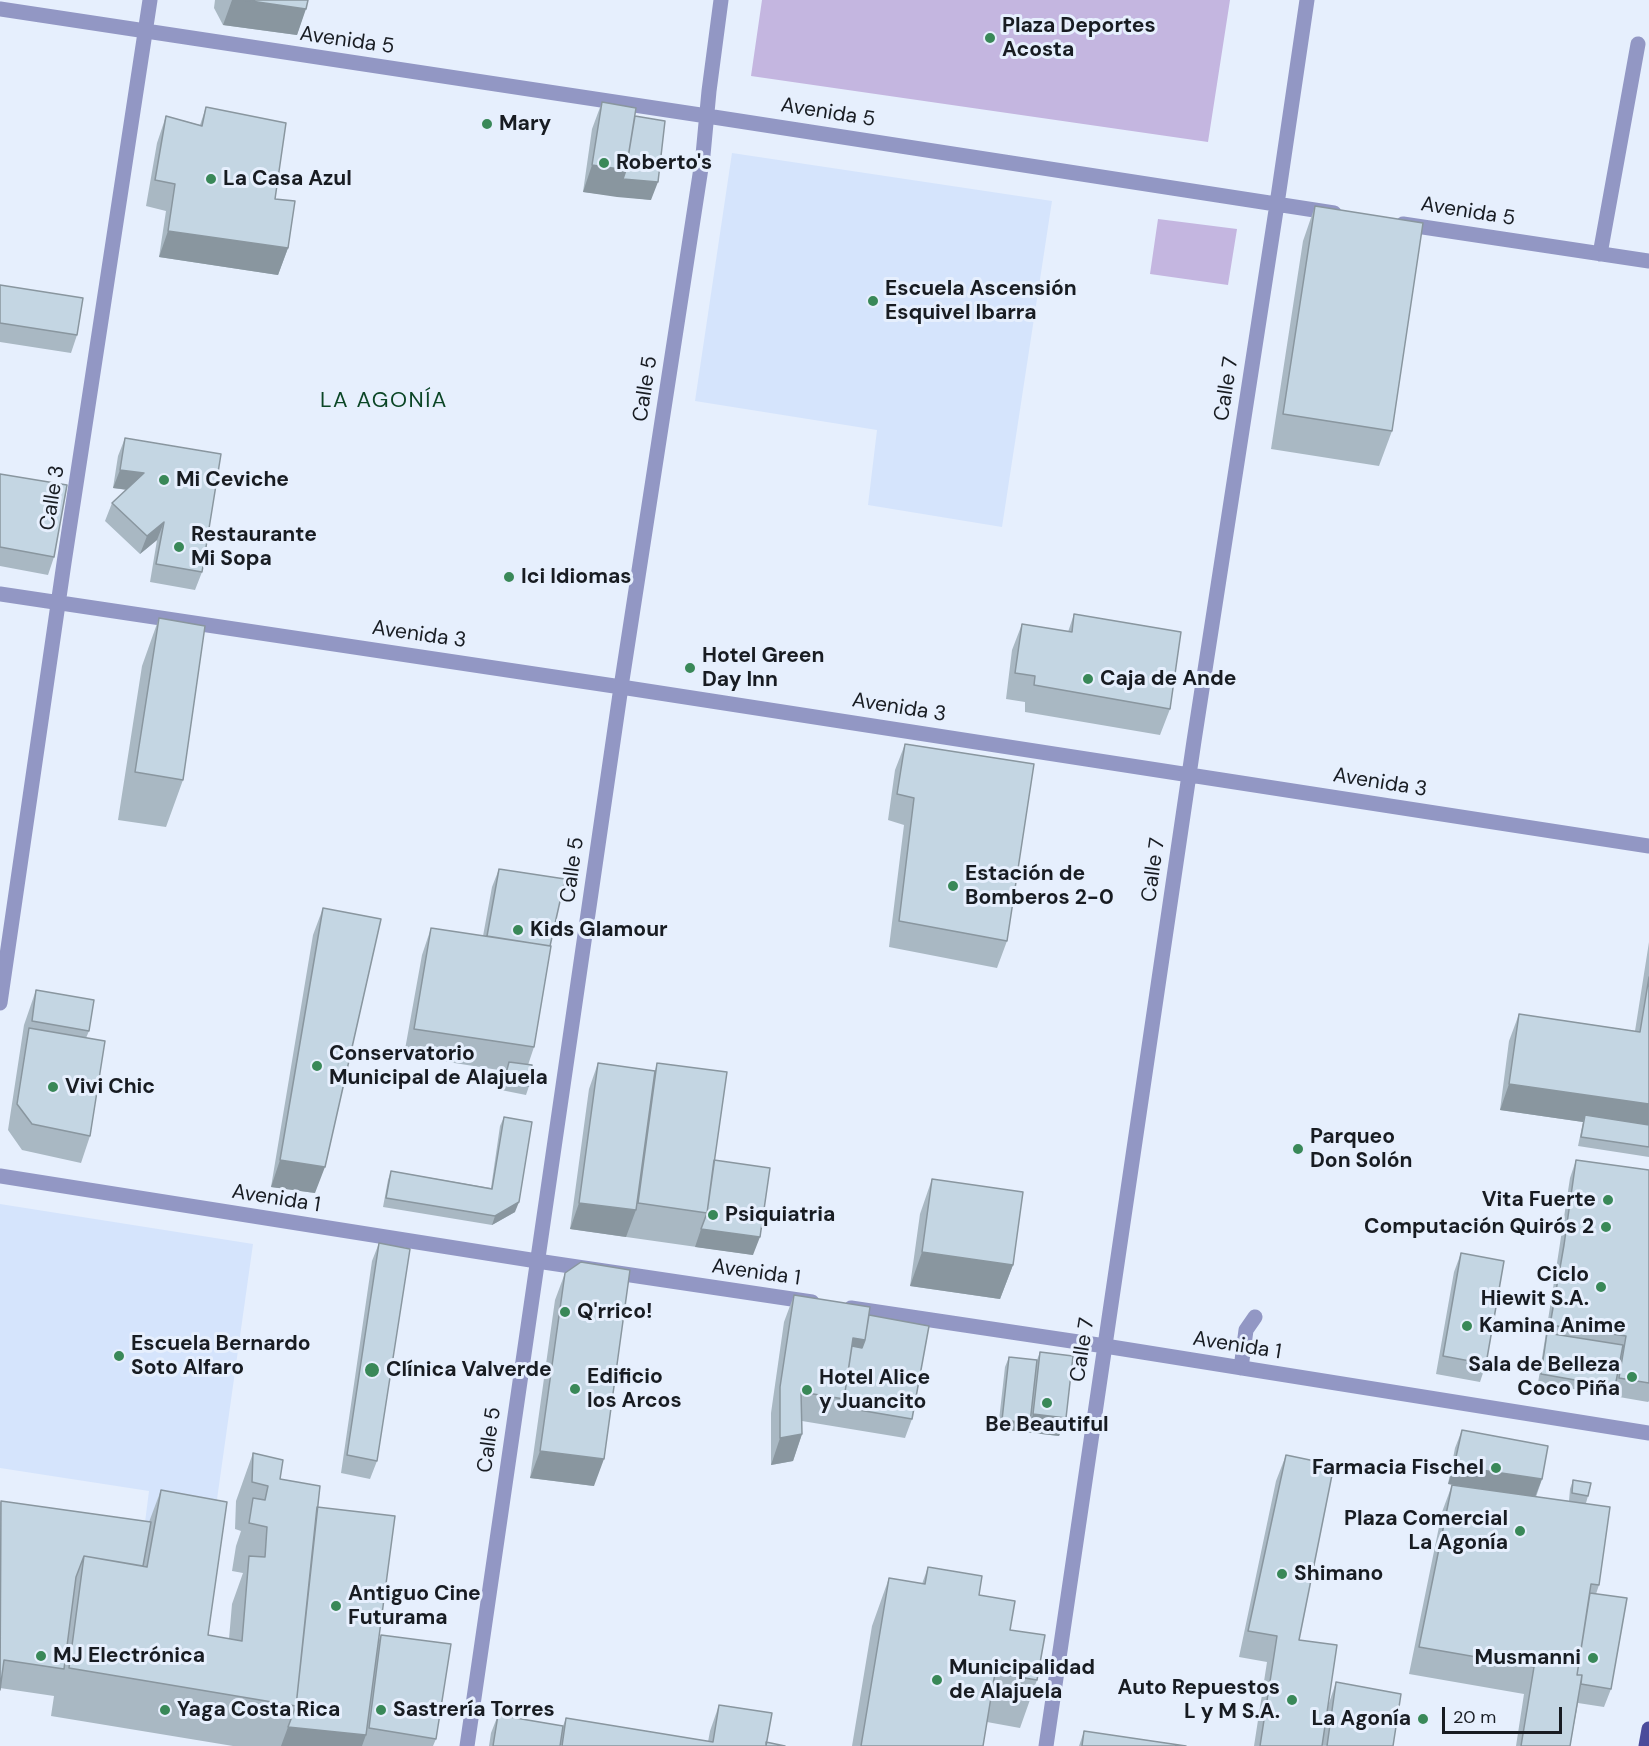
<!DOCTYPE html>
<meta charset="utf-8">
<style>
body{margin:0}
#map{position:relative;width:1649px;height:1746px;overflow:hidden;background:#e6effd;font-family:"DM Sans",sans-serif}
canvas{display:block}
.scale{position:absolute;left:1442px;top:1707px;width:120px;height:27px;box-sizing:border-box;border:3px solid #181c22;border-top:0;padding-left:8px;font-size:18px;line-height:21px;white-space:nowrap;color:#181c22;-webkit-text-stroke:4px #e6effd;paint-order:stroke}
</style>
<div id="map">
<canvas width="1649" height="1746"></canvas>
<div class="scale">20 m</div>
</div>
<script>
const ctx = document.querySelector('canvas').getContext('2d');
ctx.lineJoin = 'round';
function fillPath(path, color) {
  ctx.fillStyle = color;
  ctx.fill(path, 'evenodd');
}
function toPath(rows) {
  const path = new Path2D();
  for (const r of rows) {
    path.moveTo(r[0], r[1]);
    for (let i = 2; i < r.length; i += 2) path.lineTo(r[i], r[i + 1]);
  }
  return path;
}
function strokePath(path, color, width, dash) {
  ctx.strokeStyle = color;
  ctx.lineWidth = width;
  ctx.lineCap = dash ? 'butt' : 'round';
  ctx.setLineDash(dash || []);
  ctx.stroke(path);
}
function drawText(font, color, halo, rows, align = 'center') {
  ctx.font = font + ' "DM Sans",sans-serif';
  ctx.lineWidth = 6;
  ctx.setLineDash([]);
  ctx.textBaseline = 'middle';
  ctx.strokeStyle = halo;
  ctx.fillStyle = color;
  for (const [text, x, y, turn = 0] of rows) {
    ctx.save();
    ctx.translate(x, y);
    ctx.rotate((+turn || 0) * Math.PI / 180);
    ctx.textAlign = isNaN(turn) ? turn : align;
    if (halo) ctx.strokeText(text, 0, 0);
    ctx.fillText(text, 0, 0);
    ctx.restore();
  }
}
fillPath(toPath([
 [732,153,1052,201,1002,527,868,505,877,430,695,401],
 [0,1204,253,1244,210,1549,143,1538,149,1491,0,1468]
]), '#d5e4fc');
fillPath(toPath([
 [762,0,1230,0,1208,142,751,76],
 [1158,219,1237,229,1228,285,1150,274]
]), '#c4b6e0');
strokePath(toPath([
 [0,9,707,116,1334,213],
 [1403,224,1649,261],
 [1600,254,1638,44],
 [0,594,621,687,1649,846],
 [0,1003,64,563,150,0],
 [0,1176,537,1261,812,1302],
 [851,1308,1105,1346,1649,1433],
 [1241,1368,1246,1330,1255,1317],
 [467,1746,621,687,703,155,709,91,721,0],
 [1046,1746,1194,741,1277,204,1307,0]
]), '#9297c4', 15);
strokePath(toPath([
 [1646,1746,1649,1729]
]), '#4b4c9b', 15);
fillPath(toPath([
 [215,0,308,0,297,35,223,25,214,8],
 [602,102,635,116,651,200,583,192,592,129],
 [206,107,275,199,288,248,278,275,159,257,166,211,146,206,157,143,166,116,200,125],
 [1315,206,1392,431,1379,466,1271,449,1303,241],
 [0,285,77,335,71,353,0,342],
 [125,438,202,572,195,590,150,582,157,540,140,554,105,521,112,503,127,490,113,488,118,456],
 [0,474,54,557,48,575,0,566],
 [1074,614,1170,709,1160,735,1025,712,1025,702,1006,699,1012,650,1022,624,1068,632],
 [159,618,183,780,166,827,118,820,142,666],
 [905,744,1007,941,997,968,889,947,904,825,888,820,895,770],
 [499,869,550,946,534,1047,528,1065,529,1086,526,1095,501,1090,505,1071,404,1055,422,955,431,928,483,936,492,887],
 [323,908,315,1193,271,1187,313,935],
 [1649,942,1649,1157,1578,1146,1583,1122,1500,1110,1509,1041,1519,1014,1635,1031],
 [36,990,89,1031,86,1038,90,1136,81,1163,22,1150,8,1130,24,1025],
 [598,1063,655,1071,657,1063,714,1160,753,1255,570,1229,589,1089],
 [504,1117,515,1212,492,1225,383,1207,388,1180,391,1171,491,1188,500,1126],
 [1576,1160,1649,1170,1649,1401,1648,1402,1538,1383,1557,1263,1570,1178],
 [932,1179,1013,1265,1000,1299,910,1286,920,1214],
 [379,1243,377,1461,370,1479,341,1473,372,1261],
 [1461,1253,1486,1364,1480,1382,1436,1374,1454,1272],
 [565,1273,594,1486,530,1478,555,1300],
 [794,1295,869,1315,912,1419,905,1438,802,1421,802,1434,793,1461,771,1465,771,1413,784,1322],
 [1040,1352,1066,1418,1059,1436,998,1429,1005,1367,1009,1357,1037,1360],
 [1462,1430,1542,1479,1536,1497,1569,1501,1570,1489,1573,1480,1588,1496,1586,1503,1599,1585,1596,1594,1611,1689,1604,1707,1578,1703,1570,1746,1516,1746,1524,1694,1409,1674,1442,1512,1452,1485,1472,1488,1448,1484,1455,1448],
 [253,1453,280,1479,317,1507,378,1643,381,1635,436,1739,433,1746,233,1746,51,1716,54,1696,0,1688,0,1502,149,1522,161,1490,208,1635,229,1639,232,1604,243,1573,232,1571,236,1546,241,1531,235,1529,236,1501],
 [1286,1455,1299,1640,1328,1706,1336,1682,1393,1746,1254,1746,1267,1662,1239,1657,1276,1481],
 [928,1567,979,1595,1010,1630,1037,1680,1020,1728,987,1722,983,1746,852,1746,872,1626,889,1578,922,1584],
 [719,1705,766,1742,785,1746,489,1746,491,1733,498,1715,563,1726,566,1718,708,1742,710,1731],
 [1084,1731,1186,1746,1079,1746]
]), '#a9b8c3');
fillPath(toPath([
 [232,0,244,0,306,9,297,35,223,25],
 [592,165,626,170,617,197,583,192],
 [623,179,658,182,651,200,617,197],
 [168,231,288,248,278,275,159,257],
 [120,470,144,473,138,491,113,488],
 [164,522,157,540,140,554,147,536],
 [1509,1084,1649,1104,1649,1132,1585,1115,1583,1122,1500,1110],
 [280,1160,325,1167,315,1193,271,1187],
 [519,1202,515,1212,492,1225,495,1216],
 [579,1203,636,1210,626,1237,570,1229],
 [701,1229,760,1237,753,1255,695,1247],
 [922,1252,1013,1265,1000,1299,910,1286],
 [853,1338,865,1340,856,1366,847,1365],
 [1033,1414,1066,1418,1059,1436,998,1429,1002,1420,1030,1423],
 [802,1434,793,1461,771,1465,780,1438],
 [540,1451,604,1459,594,1486,530,1478],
 [1454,1466,1542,1479,1535,1497,1448,1484],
 [288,1727,366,1735,362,1746,281,1746]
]), '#89969f');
const building = toPath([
 [244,0,308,0,306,9,244,0],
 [602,102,636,108,626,170,592,165,602,102],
 [206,107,286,123,275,199,295,201,288,248,168,231,175,184,155,180,166,116,202,126,206,107],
 [635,116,665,121,658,182,623,179,626,170,635,116],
 [1315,206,1423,223,1392,431,1283,414,1315,206],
 [0,285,83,298,77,335,0,323,0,285],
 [125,438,221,454,202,572,156,564,164,522,147,536,112,503,144,473,120,470,125,438],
 [0,474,67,485,54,557,0,547,0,474],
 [1074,614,1181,632,1170,709,1034,685,1035,676,1015,673,1022,624,1072,632,1074,614],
 [159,618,205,626,183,780,135,772,159,618],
 [905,744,1034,764,1007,941,899,921,914,798,897,794,905,744],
 [499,869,565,879,550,946,487,936,499,869],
 [323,908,381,919,325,1167,280,1160,323,908],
 [431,928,551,946,534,1047,414,1029,431,928],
 [1649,977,1649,1104,1509,1084,1519,1014,1640,1032,1649,977],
 [36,990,94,1000,89,1031,32,1021,36,990],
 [29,1028,105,1041,90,1136,32,1124,17,1104,29,1028],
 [509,1062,532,1065,529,1086,504,1081,509,1062],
 [598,1063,655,1071,636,1210,579,1203,598,1063],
 [657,1063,727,1072,707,1213,638,1203,657,1063],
 [1585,1115,1649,1125,1649,1147,1581,1137,1585,1115],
 [504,1117,532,1122,519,1202,495,1216,386,1198,391,1171,492,1189,504,1117],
 [714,1160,770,1168,760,1237,701,1229,707,1213,714,1160],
 [1576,1160,1649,1170,1649,1383,1619,1378,1626,1336,1550,1325,1564,1245,1576,1160],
 [932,1179,1023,1192,1013,1265,922,1252,932,1179],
 [379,1243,410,1249,377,1461,347,1455,379,1243],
 [1461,1253,1504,1261,1486,1364,1443,1356,1461,1253],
 [581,1262,630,1270,604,1459,540,1451,565,1273,581,1262],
 [794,1295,870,1307,865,1340,853,1338,844,1399,801,1392,802,1434,780,1438,780,1387,794,1295],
 [869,1315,929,1326,912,1419,841,1407,844,1399,852,1346,862,1348,865,1340,869,1315],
 [1547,1333,1623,1345,1615,1387,1541,1374,1547,1333],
 [1040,1352,1073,1356,1066,1418,1033,1414,1040,1352],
 [1009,1357,1037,1360,1030,1423,1002,1420,1009,1357],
 [1462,1430,1548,1446,1542,1479,1454,1466,1462,1430],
 [253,1453,283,1460,280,1479,320,1486,296,1706,69,1668,84,1556,147,1567,161,1490,227,1502,208,1635,242,1641,249,1556,265,1557,267,1527,249,1523,253,1498,265,1500,268,1486,252,1482,253,1453],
 [1286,1455,1334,1465,1299,1640,1337,1645,1322,1746,1260,1746,1277,1636,1248,1631,1286,1455],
 [1573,1480,1591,1483,1588,1496,1572,1493,1573,1480],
 [1452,1485,1610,1507,1599,1585,1591,1584,1577,1675,1582,1675,1570,1746,1521,1746,1534,1667,1419,1647,1452,1485],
 [1,1501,151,1522,143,1566,84,1556,76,1577,64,1669,4,1660,0,1690,1,1501],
 [317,1507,395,1516,366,1735,288,1727,296,1706,317,1507],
 [928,1567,982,1576,979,1595,1015,1601,1010,1630,1045,1635,1037,1680,995,1673,983,1746,861,1746,889,1578,925,1584,928,1567],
 [1590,1593,1627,1598,1611,1689,1581,1684,1582,1675,1577,1675,1590,1593],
 [381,1635,451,1644,436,1739,369,1728,381,1635],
 [1336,1682,1401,1694,1393,1746,1327,1746,1336,1682],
 [719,1705,772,1713,766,1746,562,1746,566,1718,713,1742,719,1705],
 [498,1715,563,1726,560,1746,493,1746,498,1715],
 [1084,1731,1186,1746,1082,1746,1084,1731],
 [766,1742,785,1746,766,1746,766,1742]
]);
fillPath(building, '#c4d6e3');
strokePath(building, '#89969f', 1.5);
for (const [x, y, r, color] of [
 [990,38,6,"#398858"],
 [487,124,6,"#398858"],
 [604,163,6,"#398858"],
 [211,179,6,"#398858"],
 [873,301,6,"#398858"],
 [164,480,6,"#398858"],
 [179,547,6,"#398858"],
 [509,577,6,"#398858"],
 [690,668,6,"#398858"],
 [1088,679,6,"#398858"],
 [953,886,6,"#398858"],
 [518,930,6,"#398858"],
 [317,1066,6,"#398858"],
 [53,1087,6,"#398858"],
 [1298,1149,6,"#398858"],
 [1608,1200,6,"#398858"],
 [713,1215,6,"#398858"],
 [1606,1227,6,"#398858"],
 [1601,1287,6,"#398858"],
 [565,1312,6,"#398858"],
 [1467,1326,6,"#398858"],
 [119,1356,6,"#398858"],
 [372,1370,8,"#398858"],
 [1632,1377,6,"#398858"],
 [575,1389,6,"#398858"],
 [807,1390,6,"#398858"],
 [1047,1403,6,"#398858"],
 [1496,1468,6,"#398858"],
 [1520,1531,6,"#398858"],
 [1282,1574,6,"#398858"],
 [336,1606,6,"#398858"],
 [41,1656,6,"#398858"],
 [1593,1658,6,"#398858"],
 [937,1680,6,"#398858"],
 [1292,1700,6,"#398858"],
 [165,1710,6,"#398858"],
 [381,1710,6,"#398858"],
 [1423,1719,6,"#398858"]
]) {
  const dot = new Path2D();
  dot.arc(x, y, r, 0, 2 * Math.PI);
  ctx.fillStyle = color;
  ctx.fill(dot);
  strokePath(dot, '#e6effd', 2);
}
drawText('bold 21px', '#181c22', '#e6effd', [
 ["Plaza Deportes",1002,26],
 ["Acosta",1002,50],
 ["Mary",499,124],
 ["Roberto's",616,163],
 ["La Casa Azul",223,179],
 ["Escuela Ascensión",885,289],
 ["Esquivel Ibarra",885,313],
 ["Mi Ceviche",176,480],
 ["Restaurante",191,535],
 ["Mi Sopa",191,559],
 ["Ici Idiomas",521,577],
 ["Hotel Green",702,656],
 ["Day Inn",702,680],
 ["Caja de Ande",1100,679],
 ["Estación de",965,874],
 ["Bomberos 2-0",965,898],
 ["Kids Glamour",530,930],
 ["Conservatorio",329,1054],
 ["Municipal de Alajuela",329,1078],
 ["Vivi Chic",65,1087],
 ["Parqueo",1310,1137],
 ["Don Solón",1310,1161],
 ["Vita Fuerte",1596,1200,"right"],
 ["Psiquiatria",725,1215],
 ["Computación Quirós 2",1594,1227,"right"],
 ["Ciclo",1589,1275,"right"],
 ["Hiewit S.A.",1589,1299,"right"],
 ["Q'rrico!",577,1312],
 ["Kamina Anime",1479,1326],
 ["Escuela Bernardo",131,1344],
 ["Soto Alfaro",131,1368],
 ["Sala de Belleza",1620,1365,"right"],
 ["Coco Piña",1620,1389,"right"],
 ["Clínica Valverde",386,1370],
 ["Edificio",587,1377],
 ["los Arcos",587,1401],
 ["Hotel Alice",819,1378],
 ["y Juancito",819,1402],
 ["Be Beautiful",1047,1425,"center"],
 ["Farmacia Fischel",1484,1468,"right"],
 ["Plaza Comercial",1508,1519,"right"],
 ["La Agonía",1508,1543,"right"],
 ["Shimano",1294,1574],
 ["Antiguo Cine",348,1594],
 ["Futurama",348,1618],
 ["MJ Electrónica",53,1656],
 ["Musmanni",1581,1658,"right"],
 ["Municipalidad",949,1668],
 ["de Alajuela",949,1692],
 ["Auto Repuestos",1280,1688,"right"],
 ["L y M S.A.",1280,1712,"right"],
 ["Yaga Costa Rica",177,1710],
 ["Sastrería Torres",393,1710],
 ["La Agonía",1411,1719,"right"]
], 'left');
drawText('21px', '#181c22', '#e6effd', [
 ["Avenida 5",347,41,8],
 ["Avenida 5",828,113,9],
 ["Avenida 5",1468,212,9],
 ["Calle 5",646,389,-81],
 ["Calle 7",1227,389,-81],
 ["Calle 3",53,498,-81],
 ["Avenida 3",419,635,8],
 ["Avenida 3",899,708,9],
 ["Avenida 3",1380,783,9],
 ["Calle 5",573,870,-82],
 ["Calle 7",1154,870,-82],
 ["Avenida 1",276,1199,9],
 ["Avenida 1",756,1273,8],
 ["Avenida 1",1237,1346,9],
 ["Calle 7",1083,1350,-81],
 ["Calle 5",490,1440,-82]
]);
ctx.letterSpacing = '1.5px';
drawText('22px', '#0b4626', '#e6effd', [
 ["LA AGONÍA",384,401]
]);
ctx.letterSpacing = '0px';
</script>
